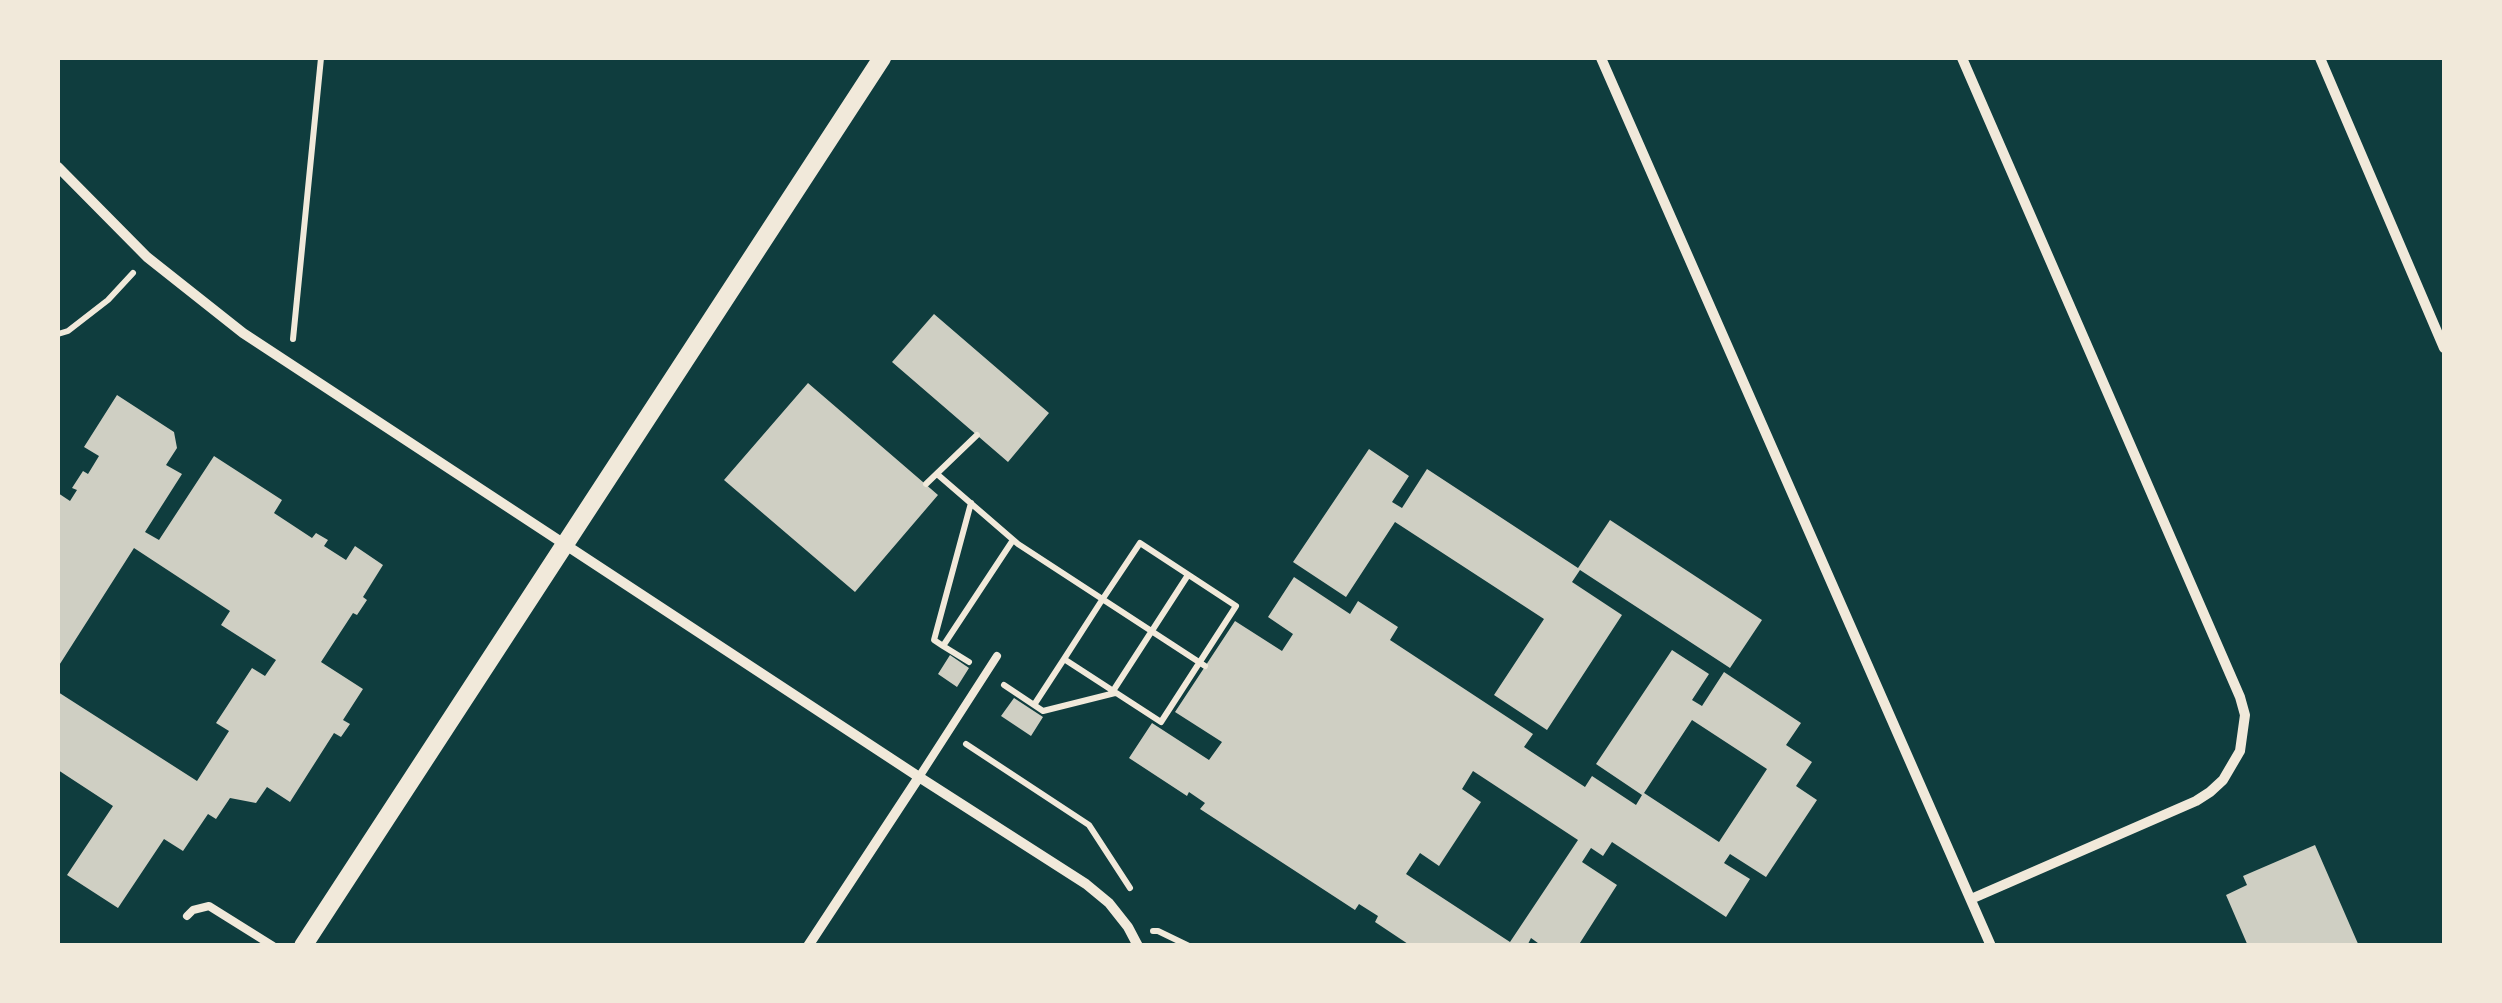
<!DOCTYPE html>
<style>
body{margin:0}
#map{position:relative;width:2502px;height:1003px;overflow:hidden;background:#0f3d3e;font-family:"Work Sans",sans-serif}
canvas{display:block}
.frame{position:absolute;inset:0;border:60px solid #f1e9da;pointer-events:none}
</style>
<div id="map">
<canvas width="2502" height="1003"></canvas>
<div class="frame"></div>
</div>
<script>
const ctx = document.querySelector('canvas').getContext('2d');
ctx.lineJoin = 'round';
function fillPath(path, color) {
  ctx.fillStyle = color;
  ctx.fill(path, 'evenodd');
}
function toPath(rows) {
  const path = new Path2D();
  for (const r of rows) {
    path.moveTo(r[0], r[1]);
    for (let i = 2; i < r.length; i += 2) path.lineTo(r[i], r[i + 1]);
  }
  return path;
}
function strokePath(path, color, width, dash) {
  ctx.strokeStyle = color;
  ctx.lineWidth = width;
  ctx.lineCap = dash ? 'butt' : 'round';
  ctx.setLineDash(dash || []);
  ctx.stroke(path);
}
fillPath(toPath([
 [934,314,1049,413,1008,462,892,362],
 [808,383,938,495,855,592,724,480],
 [117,395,174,432,177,448,166,465,182,474,145,532,159,540,214,456,282,500,274,513,312,538,316,533,328,540,324,546,346,560,355,546,383,565,363,597,367,600,357,615,353,613,321,662,363,689,343,720,350,724,341,737,334,733,290,802,267,787,256,803,230,798,216,819,208,814,183,851,164,839,118,908,67,875,113,806,58,770,58,692,197,781,229,731,216,723,252,668,265,676,276,660,221,625,230,611,134,548,58,667,58,493,70,501,77,490,72,488,83,471,88,474,99,456,84,447],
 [1369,449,1409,476,1392,502,1402,508,1427,469,1578,568,1610,520,1762,620,1730,668,1580,570,1572,582,1622,615,1547,730,1494,695,1544,619,1395,522,1346,597,1293,562],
 [1294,577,1350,614,1358,601,1398,627,1390,640,1533,734,1524,747,1585,787,1592,776,1636,805,1642,795,1596,764,1672,650,1709,674,1692,700,1702,706,1724,672,1801,723,1786,745,1812,762,1796,786,1817,800,1766,877,1730,854,1724,863,1750,879,1726,917,1612,842,1603,856,1591,848,1582,862,1617,885,1578,946,1542,946,1531,938,1527,946,1411,946,1375,922,1378,916,1359,904,1355,910,1200,809,1205,803,1189,792,1187,796,1129,758,1152,723,1209,760,1222,742,1175,712,1235,621,1282,651,1293,634,1268,617],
 [1692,720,1767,769,1719,842,1644,793],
 [1473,771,1578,840,1510,942,1406,874,1420,853,1439,866,1481,802,1462,789],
 [950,655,969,668,957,687,938,674],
 [1014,698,1043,717,1031,736,1001,716],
 [2315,845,2359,946,2248,946,2226,895,2247,885,2243,876]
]), '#cfcfc3');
strokePath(toPath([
 [58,334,68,331,108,300,133,273],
 [293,339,321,58],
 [937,474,1018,544,1205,666],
 [926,484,977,435],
 [943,646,934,640,971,503],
 [969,662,943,646,1013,540],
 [1004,685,1034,705,1064,659,1102,600,1140,543,1236,606,1161,722,1064,659],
 [1113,691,1188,575],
 [1034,705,1043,711,1115,693],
 [966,744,1089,825,1130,888],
 [1153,931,1158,931,1189,946]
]), '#f1e9da', 6);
strokePath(toPath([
 [919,777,997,656],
 [187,916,193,910,209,906,273,946]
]), '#f1e9da', 8);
strokePath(toPath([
 [1601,58,1991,946],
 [1962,58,2240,697,2245,715,2240,751,2223,780,2210,792,2196,801,1971,899],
 [2320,58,2444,348],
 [58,167,147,257,243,333,919,777,1086,884,1109,903,1128,927,1138,946],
 [808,946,919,777]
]), '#f1e9da', 10);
strokePath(toPath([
 [303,946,882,58]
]), '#f1e9da', 18);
</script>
